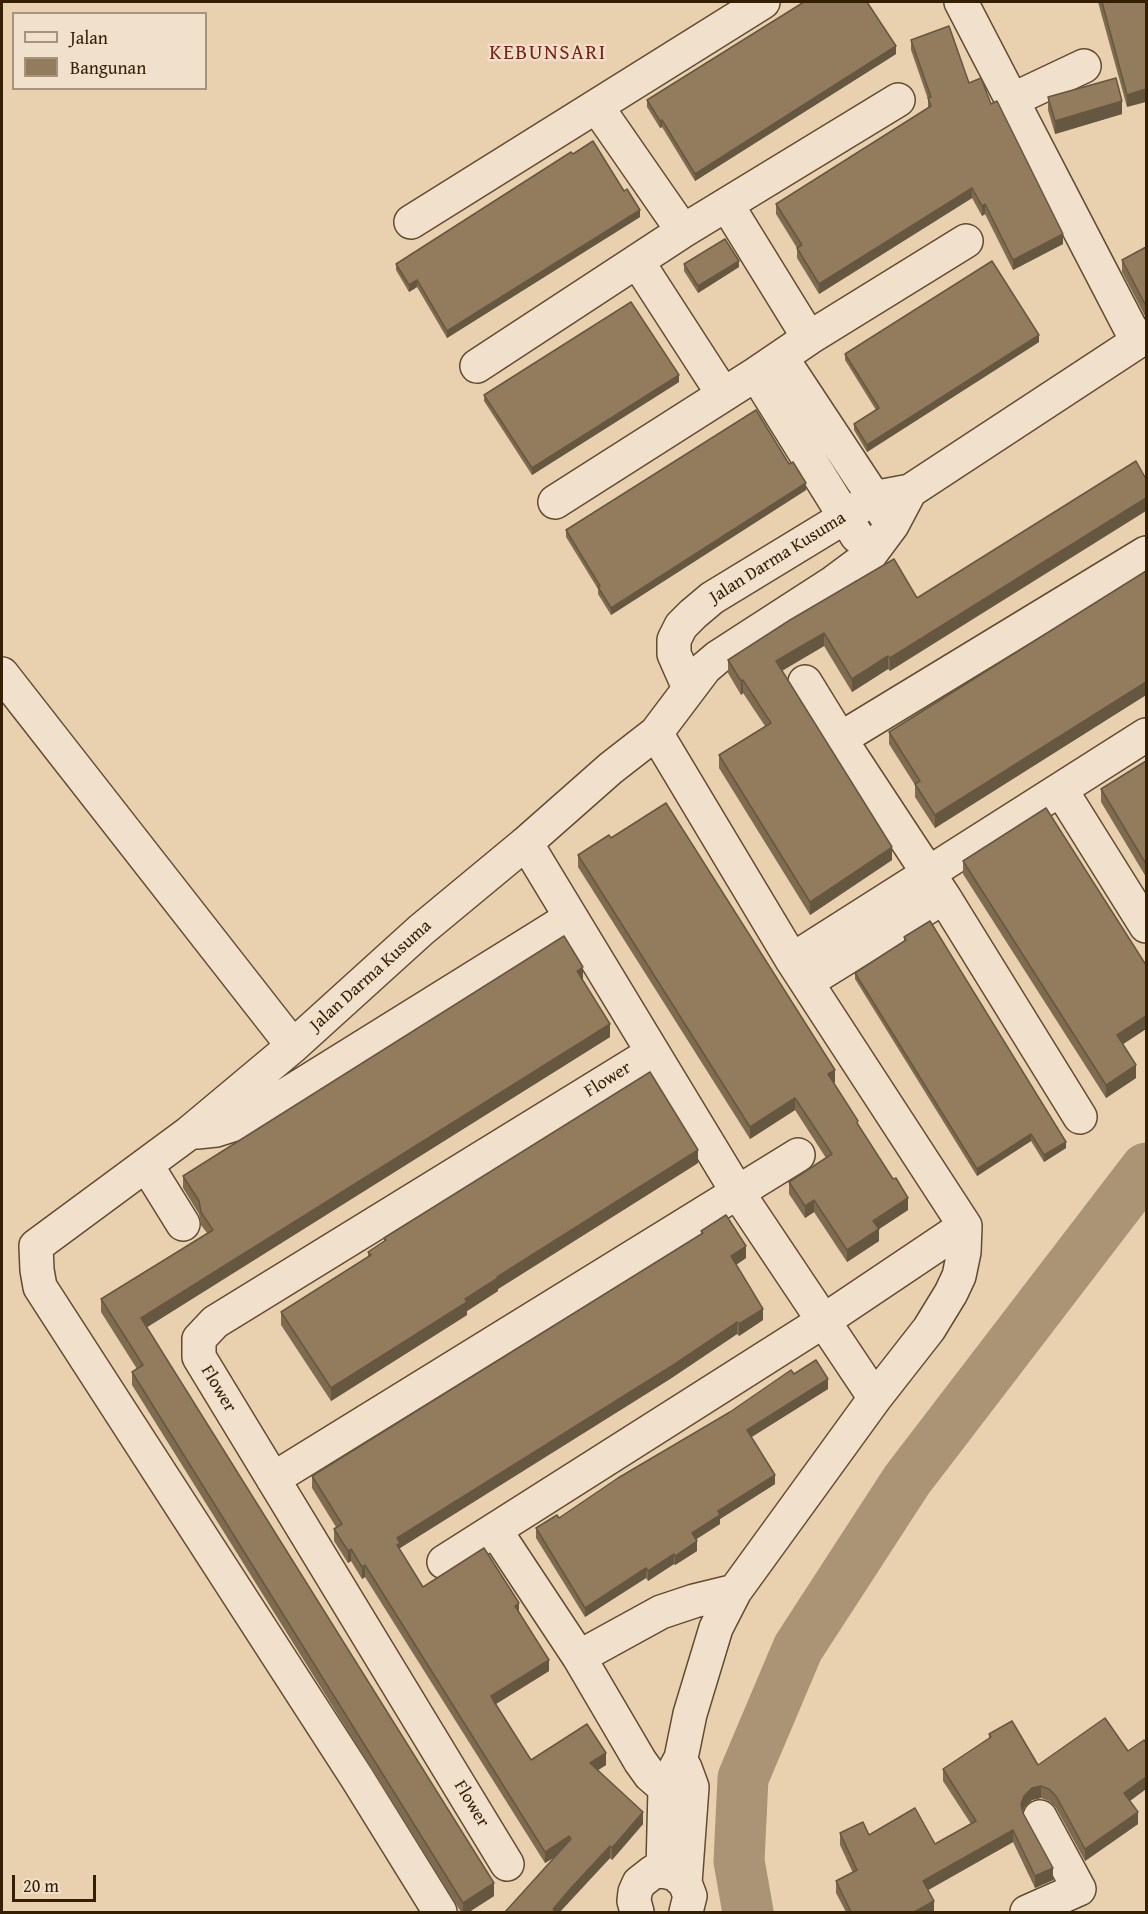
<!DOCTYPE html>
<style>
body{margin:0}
#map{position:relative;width:1148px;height:1914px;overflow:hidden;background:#e9d1b0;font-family:"Gentium Book Plus",serif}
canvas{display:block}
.frame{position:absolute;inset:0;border:3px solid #341f04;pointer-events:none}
.legend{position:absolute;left:12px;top:12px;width:195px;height:78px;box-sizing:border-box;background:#f1e1cc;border:2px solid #a5937c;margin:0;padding:8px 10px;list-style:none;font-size:18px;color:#341f04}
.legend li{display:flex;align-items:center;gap:12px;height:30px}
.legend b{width:30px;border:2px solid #a5937c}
.scale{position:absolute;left:12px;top:1875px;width:84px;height:27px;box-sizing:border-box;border:3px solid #341f04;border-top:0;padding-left:8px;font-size:18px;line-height:21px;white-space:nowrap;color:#341f04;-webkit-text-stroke:4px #f1e1cc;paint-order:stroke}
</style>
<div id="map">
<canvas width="1148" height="1914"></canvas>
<div class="frame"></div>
<ul class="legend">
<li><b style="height:8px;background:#f1e1cc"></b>Jalan</li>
<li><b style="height:16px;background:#927c5d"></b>Bangunan</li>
</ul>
<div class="scale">20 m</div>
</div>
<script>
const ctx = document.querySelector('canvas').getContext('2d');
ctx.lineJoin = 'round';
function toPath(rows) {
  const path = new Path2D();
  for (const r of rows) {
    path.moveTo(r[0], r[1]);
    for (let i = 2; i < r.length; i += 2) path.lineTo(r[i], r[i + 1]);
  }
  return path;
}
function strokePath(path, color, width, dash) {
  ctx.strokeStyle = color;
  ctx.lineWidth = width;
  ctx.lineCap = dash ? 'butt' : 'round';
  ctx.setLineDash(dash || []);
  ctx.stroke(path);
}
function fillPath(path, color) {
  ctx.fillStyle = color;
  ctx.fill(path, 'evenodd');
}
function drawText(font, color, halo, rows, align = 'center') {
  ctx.font = font + ' "Gentium Book Plus",serif';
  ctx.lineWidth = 4.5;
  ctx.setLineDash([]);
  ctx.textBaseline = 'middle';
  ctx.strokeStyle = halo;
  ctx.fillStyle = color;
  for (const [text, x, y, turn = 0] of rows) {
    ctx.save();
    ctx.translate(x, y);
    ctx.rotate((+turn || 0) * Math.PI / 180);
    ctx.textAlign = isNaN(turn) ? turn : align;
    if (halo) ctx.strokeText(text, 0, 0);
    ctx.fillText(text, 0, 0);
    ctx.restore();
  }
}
strokePath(toPath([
 [748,1912,739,1861,743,1778,798,1648,907,1480,1146,1168]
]), '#ab9476', 51);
const minor = toPath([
 [961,2,1137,341],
 [1012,100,1084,66],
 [597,107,683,231],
 [727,205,809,338],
 [411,222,763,2],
 [637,261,723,394],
 [781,357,886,516],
 [477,366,683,231,898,100],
 [756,374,857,536],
 [555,502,756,374,809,338,966,241],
 [2,674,293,1046],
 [805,682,840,739],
 [689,688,674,654,674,640,681,626,693,614,712,598,845,517,873,498,910,491,1146,336],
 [656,733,792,960,965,1226,964,1252,959,1276,951,1293,929,1329,875,1398,735,1591,716,1628,690,1714,681,1758,665,1788,663,1871],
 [1061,790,1146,926],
 [526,843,738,1193,875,1398],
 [792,960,1146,735],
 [807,982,944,897],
 [1080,1117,944,897,840,739,1146,553],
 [197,1132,216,1130,235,1124,263,1109,570,918],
 [147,1166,183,1224],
 [273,1479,798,1155],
 [495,1530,579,1657,640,1761,650,1775,665,1788,692,1787],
 [444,1562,822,1322,965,1226],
 [579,1657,661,1612,694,1601,735,1591],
 [685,1768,692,1787,685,1883],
 [507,1864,199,1357,199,1339,215,1322,652,1053],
 [440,1912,357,1778,40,1287,37,1270,36,1246,189,1133,293,1046,421,930,526,843,611,768,656,733,705,668,718,657,834,582,869,556,892,525,910,491],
 [637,1912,634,1901,635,1892,639,1883,653,1872,663,1871,675,1874,685,1883,690,1896,686,1912],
 [1027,1912,1079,1889,1040,1817]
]);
strokePath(minor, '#614c2f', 36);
strokePath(minor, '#f1e1cc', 33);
fillPath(toPath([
 [1098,2,1146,2,1127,107],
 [911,40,969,83,991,104,1063,244,1013,270,985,214,982,216,972,198,819,294,797,258,797,248,776,214,776,204,928,108,928,99,911,50],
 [896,54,695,181,662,127,660,128,647,107,647,100],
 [1048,97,1122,114,1055,134,1048,110],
 [573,154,640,217,447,338,417,287,409,292,396,270,396,264],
 [1146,247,1146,316,1145,316,1122,272,1122,260],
 [684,264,739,267,698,293,684,271],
 [1039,342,867,452,854,430,854,424,876,410,845,360,845,354],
 [679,382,532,475,484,401,484,395],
 [789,464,806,490,611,615,598,594,598,589,566,537,566,530],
 [894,559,890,671,888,669,852,692,824,646,782,671,892,860,810,915,719,768,719,755,765,726,743,693,741,695,728,673,728,660],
 [1146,571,1146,695,935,828,915,797,915,785,889,744,889,732],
 [1146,761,1146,877,1101,802,1101,789],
 [611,838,835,1082,834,1083,908,1210,879,1229,879,1241,847,1262,814,1212,805,1218,789,1194,789,1182,826,1158,795,1110,750,1139,578,867,578,855],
 [963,861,1146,965,1146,1029,1123,1044,1136,1078,1106,1098,963,874],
 [904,937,1066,1148,1044,1162,1031,1141,977,1176,855,979,855,973,904,941],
 [583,980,610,1037,147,1327,494,1896,469,1912,461,1912,132,1385,132,1372,137,1369,101,1312,101,1299,207,1233,201,1225,199,1214,183,1188,183,1176],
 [698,1163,498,1289,498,1291,467,1311,467,1315,331,1401,281,1325,281,1312,368,1257,368,1252,384,1241,384,1238],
 [701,1231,746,1258,736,1265,763,1320,739,1336,737,1334,670,1379,400,1548,400,1550,423,1587,519,1612,549,1671,496,1704,531,1760,606,1765,598,1770,643,1824,612,1860,610,1858,571,1899,555,1857,545,1863,365,1577,362,1579,351,1561,348,1563,334,1541,334,1529,336,1527,312,1488,312,1476,701,1235],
 [794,1374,828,1389,751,1437,775,1484,720,1519,720,1524,696,1539,697,1551,675,1565,674,1564,648,1581,646,1578,585,1617,536,1538,536,1528,559,1518],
 [989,1734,1038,1765,1128,1751,1146,1743,1146,1789,1130,1801,1138,1824,1085,1861,1056,1808,1049,1801,1041,1798,1032,1800,1024,1808,1023,1813,1053,1880,1035,1888,1013,1842,928,1890,934,1912,846,1912,836,1893,836,1881,853,1873,840,1845,840,1833,869,1835,935,1844,971,1824,943,1781,943,1769,989,1738]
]), '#7e6b50');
fillPath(toPath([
 [896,46,896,54,695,181,695,174],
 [1146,89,1146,102,1127,107,1127,95],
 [1122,101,1122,114,1055,134,1055,121],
 [662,120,662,127,660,128,660,121],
 [972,188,972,198,819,294,819,284],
 [985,204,985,214,982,216,982,206],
 [640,210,640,217,447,338,447,331],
 [1063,234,1063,244,1013,270,1013,260],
 [739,261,739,267,698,293,698,286],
 [417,280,417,287,409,292,409,285],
 [1039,335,1039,342,867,452,867,445],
 [679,375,679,382,532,475,532,468],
 [806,483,806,490,611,615,611,608],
 [1146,498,1146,511,890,671,890,658],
 [824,633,824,646,776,674,776,661],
 [888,656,888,669,852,692,852,679],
 [743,680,743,693,741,695,741,681],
 [1146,682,1146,695,935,828,935,815],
 [892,847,892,860,810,915,810,902],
 [583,967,583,980,577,984,577,971],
 [1146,1016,1146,1029,1117,1048,1117,1035],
 [610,1024,610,1037,141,1331,141,1318],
 [1136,1065,1136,1078,1106,1098,1106,1085],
 [835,1070,835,1082,828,1086,828,1074],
 [795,1098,795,1110,750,1139,750,1127],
 [1031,1134,1031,1141,977,1176,977,1169],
 [1066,1142,1066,1148,1044,1162,1044,1155],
 [698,1150,698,1163,498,1289,498,1291,467,1311,467,1315,331,1401,331,1388,497,1277],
 [908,1198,908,1210,873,1233,873,1221],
 [814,1200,814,1212,805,1218,805,1206],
 [879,1229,879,1241,847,1262,847,1250],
 [746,1246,746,1258,731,1268,731,1256],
 [763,1309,763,1320,739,1336,739,1324],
 [737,1322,737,1334,670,1379,400,1548,400,1554,397,1557,397,1538],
 [828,1379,828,1389,747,1440,747,1430],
 [775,1475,775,1484,720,1519,720,1524,692,1542,692,1533,718,1511],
 [697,1541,697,1551,675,1565,675,1556],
 [351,1549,351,1561,348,1563,348,1551],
 [674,1554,674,1564,648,1581,648,1571],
 [365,1565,365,1577,362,1579,362,1567],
 [646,1568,646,1578,585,1617,585,1608],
 [519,1603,519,1615,515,1606],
 [549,1660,549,1671,491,1707,491,1696],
 [606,1753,606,1765,590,1775,590,1763],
 [1146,1777,1146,1789,1124,1805,1124,1793],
 [1041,1786,1041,1798,1032,1800,1024,1808,1021,1816,1021,1804,1024,1796,1032,1788],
 [643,1812,643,1824,612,1860,612,1848],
 [1138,1812,1138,1824,1085,1861,1085,1849],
 [1013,1830,1013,1842,923,1893,923,1881],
 [569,1836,569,1848,545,1863,545,1852],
 [610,1846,610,1858,560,1912,553,1912,553,1909,571,1888],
 [1053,1868,1053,1880,1035,1888,1035,1876],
 [494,1883,494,1896,469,1912,463,1912,463,1903],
 [934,1901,934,1912,914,1912]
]), '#665741');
const building = toPath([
 [804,2,867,2,896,46,695,174,662,120,660,121,647,100,804,2],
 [1102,2,1146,2,1146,89,1127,95,1102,2],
 [949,26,969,83,981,78,991,104,997,101,1063,234,1013,260,985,204,982,206,972,188,819,284,797,248,802,245,776,204,931,106,928,98,931,97,911,40,949,26],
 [1116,78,1122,101,1055,121,1048,97,1116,78],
 [593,141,624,191,627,189,640,210,447,331,417,280,409,285,396,264,571,152,573,154,593,141],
 [725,239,739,261,698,286,684,264,725,239],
 [1146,247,1146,305,1145,304,1122,260,1146,247],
 [992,261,1039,335,867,445,854,424,879,408,845,354,992,261],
 [631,302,679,375,532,468,484,395,631,302],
 [756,410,789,464,793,462,806,483,611,608,598,587,600,586,566,530,756,410],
 [1136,461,1146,479,1146,498,890,658,888,656,852,679,824,633,776,661,892,847,810,902,719,755,771,723,743,680,741,681,728,660,790,620,894,559,917,598,1136,461],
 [1146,571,1146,682,935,815,915,784,920,781,889,732,1146,571],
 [1146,761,1146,864,1101,789,1146,761],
 [666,803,835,1070,828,1074,858,1121,857,1123,893,1179,896,1178,908,1198,873,1221,879,1229,847,1250,814,1200,805,1206,789,1182,832,1154,795,1098,750,1127,578,855,609,835,611,838,666,803],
 [1046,808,1146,965,1146,1016,1117,1035,1136,1065,1106,1085,963,861,1046,808],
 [930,921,1066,1142,1044,1155,1031,1134,977,1169,855,973,906,940,904,937,930,921],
 [564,936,583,967,577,971,610,1024,141,1318,494,1883,463,1903,132,1372,143,1365,101,1299,213,1230,201,1212,199,1201,183,1176,564,936],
 [650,1072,698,1150,497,1277,498,1278,465,1299,467,1302,331,1388,281,1312,371,1255,368,1252,386,1240,384,1238,650,1072],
 [726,1215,746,1246,731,1256,763,1309,739,1324,737,1322,670,1367,397,1538,400,1543,397,1545,423,1587,484,1548,519,1603,515,1606,549,1660,491,1696,493,1700,531,1760,587,1724,606,1753,590,1763,643,1812,612,1848,610,1846,571,1888,553,1909,555,1911,553,1912,505,1912,571,1839,569,1836,545,1852,365,1565,362,1567,351,1549,348,1551,334,1529,342,1524,312,1476,703,1233,701,1231,726,1215],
 [816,1360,828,1379,747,1430,775,1475,718,1511,720,1515,692,1533,697,1541,675,1556,674,1554,648,1571,646,1568,585,1608,536,1528,557,1515,559,1518,618,1478,730,1412,791,1370,794,1374,816,1360],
 [1105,1718,1128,1751,1144,1740,1146,1743,1146,1777,1124,1793,1138,1812,1085,1849,1056,1796,1049,1789,1041,1786,1032,1788,1024,1796,1021,1804,1023,1813,1053,1868,1035,1876,1013,1830,923,1881,934,1901,914,1912,851,1912,836,1881,857,1870,840,1833,863,1822,869,1835,915,1808,935,1844,976,1821,943,1769,991,1737,989,1734,1012,1721,1038,1765,1105,1718]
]);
fillPath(building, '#927c5d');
strokePath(building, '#665741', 1.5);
drawText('18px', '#341f04', '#f1e1cc', [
 ["Jalan Darma Kusuma",778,558,-32],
 ["Jalan Darma Kusuma",371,976,-42],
 ["Flower",608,1080,-32],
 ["Flower",218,1389,59],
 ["Flower",471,1804,59]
]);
ctx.letterSpacing = '1.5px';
drawText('21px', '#7a1f14', '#f1e1cc', [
 ["KEBUNSARI",548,54]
]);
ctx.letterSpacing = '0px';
</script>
